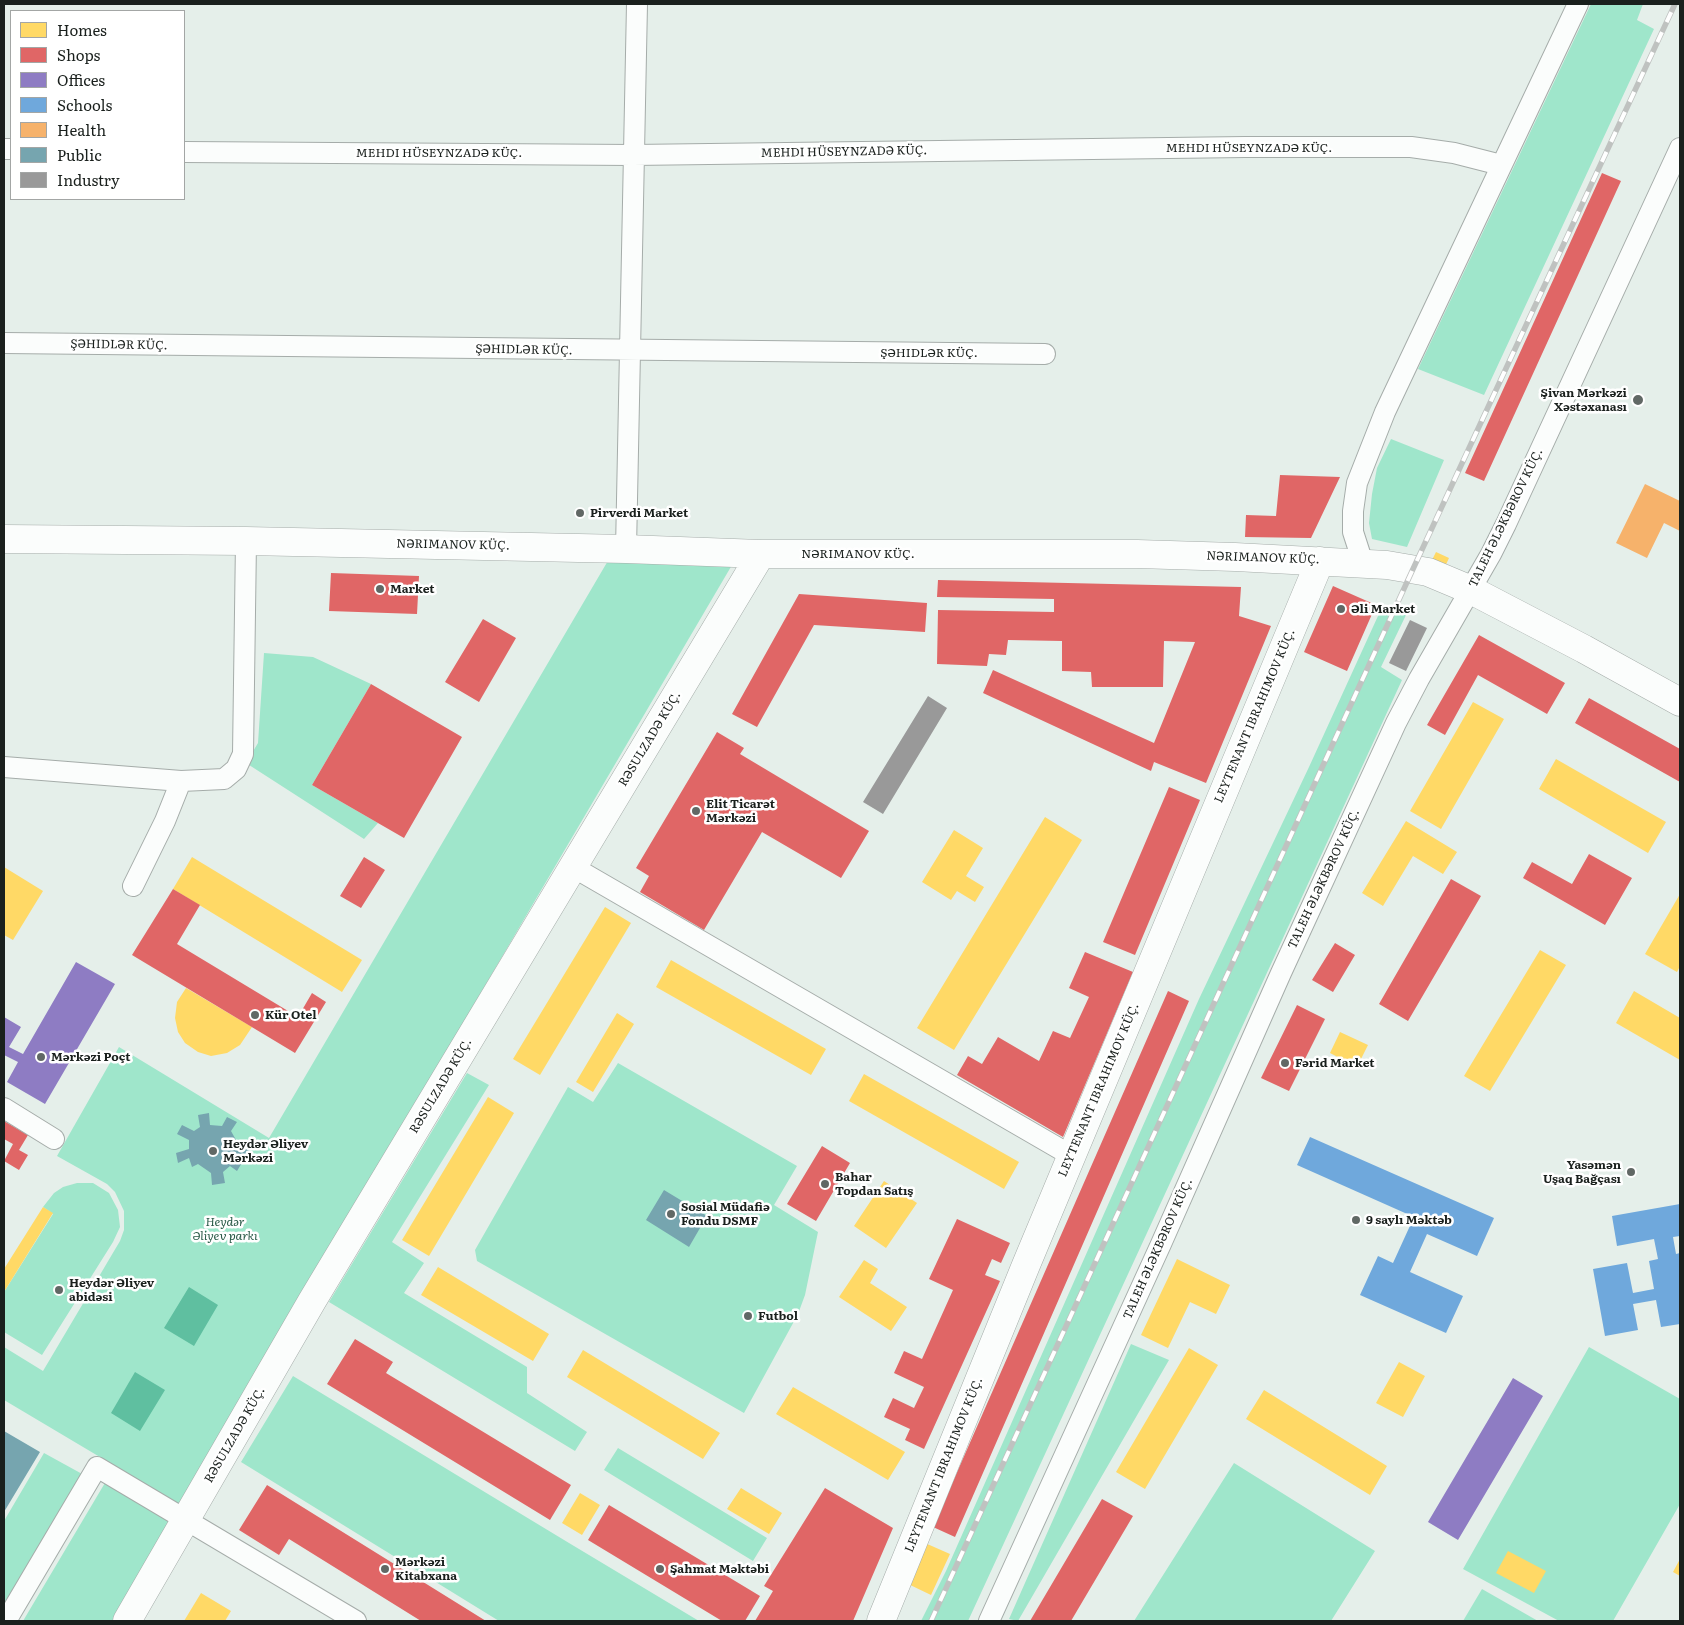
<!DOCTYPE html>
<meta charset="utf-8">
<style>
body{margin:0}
#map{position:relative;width:1684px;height:1625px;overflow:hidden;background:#e5efea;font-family:Literata,serif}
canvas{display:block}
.frame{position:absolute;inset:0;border:5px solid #1a201d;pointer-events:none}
.legend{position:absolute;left:10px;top:10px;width:175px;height:190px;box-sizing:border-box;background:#fff;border:1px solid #a3a6a5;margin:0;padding:6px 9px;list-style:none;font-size:15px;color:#1a201d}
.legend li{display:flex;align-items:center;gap:10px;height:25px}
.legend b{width:25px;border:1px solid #a3a6a5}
</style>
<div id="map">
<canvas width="1684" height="1625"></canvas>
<div class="frame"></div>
<ul class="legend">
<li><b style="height:14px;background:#ffd966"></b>Homes</li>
<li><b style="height:14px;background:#e06666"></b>Shops</li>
<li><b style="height:14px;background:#8e7cc3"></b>Offices</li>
<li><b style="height:14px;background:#6fa8dc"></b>Schools</li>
<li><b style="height:14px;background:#f6b26b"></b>Health</li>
<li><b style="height:14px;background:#76a5af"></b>Public</li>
<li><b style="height:14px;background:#999"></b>Industry</li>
</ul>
</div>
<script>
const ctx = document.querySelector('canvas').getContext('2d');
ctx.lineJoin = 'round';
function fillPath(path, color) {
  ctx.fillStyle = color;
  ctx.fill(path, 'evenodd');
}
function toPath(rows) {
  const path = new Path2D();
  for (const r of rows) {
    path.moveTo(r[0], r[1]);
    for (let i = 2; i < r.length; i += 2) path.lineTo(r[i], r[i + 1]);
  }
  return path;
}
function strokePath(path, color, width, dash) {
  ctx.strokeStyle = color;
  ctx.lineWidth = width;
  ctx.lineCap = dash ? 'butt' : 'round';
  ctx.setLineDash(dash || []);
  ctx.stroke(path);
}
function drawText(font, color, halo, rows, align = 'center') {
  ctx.font = font + ' Literata,serif';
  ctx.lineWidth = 5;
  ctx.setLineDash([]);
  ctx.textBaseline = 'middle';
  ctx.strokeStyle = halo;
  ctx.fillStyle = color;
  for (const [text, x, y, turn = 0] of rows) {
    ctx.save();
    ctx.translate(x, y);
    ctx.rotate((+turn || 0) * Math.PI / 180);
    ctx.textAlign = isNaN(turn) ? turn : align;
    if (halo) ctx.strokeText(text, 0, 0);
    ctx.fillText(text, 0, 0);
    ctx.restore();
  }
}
fillPath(toPath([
 [1591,4,1643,4,1637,20,1654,29,1484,395,1418,369],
 [1391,439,1444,460,1407,547,1372,539,1369,523,1372,494,1377,468],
 [609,559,732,565,112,1621,23,1621,115,1466,4,1400,4,1347,43,1371,120,1241,124,1230,124,1211,115,1192,107,1184,57,1156,119,1047,269,1138],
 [1383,605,1406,615,1381,667,1402,680,968,1621,921,1621,946,1571,1199,999,1309,767],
 [264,653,313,657,371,684,312,785,378,823,364,839,246,763,258,743],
 [618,1063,797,1166,774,1205,818,1232,805,1295,798,1314,744,1413,477,1261,475,1250,568,1087,593,1102],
 [467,1073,489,1085,392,1242,424,1263,404,1293,527,1367,527,1393,587,1432,575,1451,329,1302],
 [77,1183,93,1183,109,1193,118,1210,120,1227,113,1242,42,1355,4,1332,4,1292,53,1214,43,1207,54,1193,63,1187],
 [1131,1344,1169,1360,1018,1621,1009,1619],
 [1589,1347,1680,1399,1680,1504,1613,1621,1559,1621,1463,1569],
 [293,1376,569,1543,699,1621,499,1621,241,1462],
 [618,1448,767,1538,753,1561,604,1470],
 [44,1453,84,1475,4,1607,4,1521],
 [1234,1463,1375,1551,1331,1621,1134,1621],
 [1482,1589,1538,1621,1463,1621]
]), '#9fe6cb');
fillPath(toPath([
 [189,1287,218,1305,194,1346,164,1328],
 [135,1372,165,1390,140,1431,111,1413]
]), '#5fbfa0');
fillPath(toPath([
 [1436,552,1449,558,1443,571,1430,564],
 [1473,702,1504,719,1441,829,1410,811],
 [1556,759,1666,822,1648,853,1539,789],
 [1045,817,1082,840,954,1050,917,1028],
 [1406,821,1457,852,1443,874,1413,856,1383,906,1362,893],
 [954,830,983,848,966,876,984,887,975,902,957,891,951,900,922,882],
 [192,857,362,960,342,992,173,889],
 [4,867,43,891,13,940,4,935],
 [1680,894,1680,966,1677,972,1645,954],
 [605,907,631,923,540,1075,513,1059],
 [1540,950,1566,965,1490,1091,1464,1076],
 [671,960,826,1049,811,1075,656,987],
 [186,988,252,1027,240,1045,227,1053,211,1056,198,1052,185,1043,178,1032,175,1018,177,1002],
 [1634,991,1680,1018,1680,1060,1616,1023],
 [617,1013,634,1024,593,1092,576,1082],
 [1340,1032,1368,1045,1357,1067,1330,1053],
 [864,1074,1019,1162,1004,1189,849,1101],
 [488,1097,514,1113,429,1256,402,1240],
 [884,1181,917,1203,886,1248,854,1226],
 [43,1207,53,1213,4,1292,4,1269],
 [1177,1259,1230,1285,1216,1314,1190,1302,1168,1348,1141,1335],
 [864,1260,878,1269,870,1283,907,1307,891,1331,839,1297],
 [438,1267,549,1334,533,1361,421,1295],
 [1189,1348,1218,1365,1145,1489,1116,1472],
 [583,1350,720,1433,703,1459,567,1377],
 [1399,1362,1425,1376,1403,1417,1376,1403],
 [793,1387,905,1452,888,1480,776,1414],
 [1264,1390,1387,1466,1370,1495,1246,1419],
 [741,1488,782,1513,769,1534,727,1509],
 [580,1493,600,1505,582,1535,562,1523],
 [925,1543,950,1554,931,1595,906,1583],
 [1508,1551,1546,1571,1534,1593,1496,1573],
 [1680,1559,1680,1576,1673,1572],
 [201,1593,231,1611,225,1621,184,1621]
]), '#ffd966');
fillPath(toPath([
 [1602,173,1621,181,1484,481,1465,473],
 [1280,475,1340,477,1311,538,1245,537,1246,515,1276,516],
 [331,573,419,576,417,614,329,611],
 [938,580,1241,587,1239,616,1271,626,1206,783,1154,762,1151,771,983,693,993,670,1154,743,1195,642,1164,641,1163,687,1092,687,1091,672,1062,671,1062,641,1008,640,1006,655,989,654,987,666,937,664,938,610,1054,612,1054,599,937,597],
 [1333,586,1376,605,1347,671,1304,652],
 [799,594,927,603,925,632,814,625,757,727,732,714],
 [483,619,516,638,479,702,445,682],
 [1479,635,1565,683,1547,714,1478,675,1445,735,1427,725],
 [371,684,462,737,404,838,312,785],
 [1589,698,1680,749,1680,782,1575,723],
 [717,732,744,748,740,754,869,831,841,878,762,832,704,930,640,892,649,876,636,868],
 [1169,787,1200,800,1135,955,1103,942],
 [1589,854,1632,878,1605,925,1523,878,1532,862,1572,884],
 [364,857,385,870,361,908,340,896],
 [1451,879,1481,896,1408,1021,1379,1004],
 [173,889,200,905,177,944,298,1017,312,993,326,1002,295,1053,132,955],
 [1335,943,1355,955,1333,992,1312,980],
 [1085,952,1133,972,1063,1137,957,1075,968,1056,982,1064,998,1037,1039,1061,1053,1031,1070,1038,1089,997,1069,988],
 [1168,991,1189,1001,955,1537,933,1527],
 [1297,1005,1325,1019,1289,1091,1261,1078],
 [4,1121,28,1135,19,1150,28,1155,19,1170,4,1161,13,1144,4,1139],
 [822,1146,850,1163,816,1221,787,1204],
 [957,1219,1010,1243,1001,1263,992,1259,985,1275,1000,1281,924,1449,905,1440,910,1429,884,1417,893,1398,914,1408,924,1387,894,1373,904,1351,922,1359,953,1290,929,1279],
 [355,1339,393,1362,386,1373,571,1485,550,1520,327,1384],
 [267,1485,486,1621,421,1621,289,1539,279,1555,239,1530],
 [825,1488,893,1528,853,1621,755,1621,773,1591,764,1586],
 [1102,1499,1133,1516,1071,1621,1030,1621],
 [609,1505,760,1596,745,1621,722,1621,588,1540]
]), '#e06666');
fillPath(toPath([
 [76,962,115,984,45,1104,7,1082,18,1062,4,1055,4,1017,21,1027,9,1047,23,1054],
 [1513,1378,1543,1396,1458,1540,1428,1522]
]), '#8e7cc3');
fillPath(toPath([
 [1310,1137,1494,1218,1477,1256,1427,1234,1410,1272,1463,1296,1446,1333,1360,1295,1378,1256,1393,1263,1414,1217,1297,1165],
 [1680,1204,1680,1236,1673,1237,1676,1254,1680,1253,1680,1324,1661,1327,1656,1300,1633,1304,1638,1330,1605,1336,1593,1269,1627,1263,1633,1293,1654,1289,1649,1261,1658,1259,1654,1239,1617,1246,1612,1216]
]), '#6fa8dc');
fillPath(toPath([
 [1645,484,1680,501,1680,531,1664,523,1647,558,1616,543]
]), '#f6b26b');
fillPath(toPath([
 [209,1113,210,1125,222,1126,227,1117,237,1122,231,1131,236,1140,251,1148,237,1171,230,1166,223,1172,225,1183,212,1185,211,1173,198,1164,192,1167,189,1158,178,1163,176,1153,189,1149,189,1140,177,1134,182,1125,194,1131,200,1127,198,1115],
 [664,1190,707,1216,689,1247,646,1220],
 [4,1431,40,1452,4,1512]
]), '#76a5af');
fillPath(toPath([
 [1410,620,1427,628,1406,671,1389,663],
 [928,696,947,708,883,814,863,802]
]), '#999');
const street = toPath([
 [4,149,11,149],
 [184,152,633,155,1245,147,1411,147,1454,153,1501,165],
 [4,343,1045,354],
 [626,549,637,4],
 [1363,563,1353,532,1353,511,1357,483,1385,412,1578,4],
 [4,767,181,781,224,779,236,769,243,754,246,541],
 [573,867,1072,1156],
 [133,886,165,821,181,781],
 [4,1108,54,1139],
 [6,1621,97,1467,356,1621],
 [989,1621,1161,1244,1281,973,1396,723,1419,679,1491,554,1506,524,1680,148]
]);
const secondary = toPath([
 [4,539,246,541,626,549,761,554,1137,554,1235,557,1387,565,1428,572,1471,590,1584,649,1680,702],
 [127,1621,312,1301,761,554],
 [881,1621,1026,1265,1320,561]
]);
strokePath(street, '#a5aca9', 22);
strokePath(secondary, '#a5aca9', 29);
strokePath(street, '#fbfdfc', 20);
strokePath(secondary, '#fbfdfc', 28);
const rail = toPath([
 [931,1621,1413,569,1675,4]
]);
strokePath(rail, '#bfc2c0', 5.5);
strokePath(rail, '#fff', 4, [11]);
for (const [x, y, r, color] of [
 [1638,400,6,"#616865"],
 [580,513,5,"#616865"],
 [380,589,5,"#616865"],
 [1341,609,5,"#616865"],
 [696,811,5,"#616865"],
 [255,1015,5,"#616865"],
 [41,1057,5,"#616865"],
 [1285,1063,5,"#616865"],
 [213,1151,5,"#616865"],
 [1631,1172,5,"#616865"],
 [825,1184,5,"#616865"],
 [671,1214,5,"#616865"],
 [1356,1220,5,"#616865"],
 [59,1290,5,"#616865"],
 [748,1316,5,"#616865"],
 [385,1569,5,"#616865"],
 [660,1569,5,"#616865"]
]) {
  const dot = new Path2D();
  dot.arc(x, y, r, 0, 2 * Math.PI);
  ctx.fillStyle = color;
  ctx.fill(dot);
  strokePath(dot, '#fff', 2);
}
drawText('12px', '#1a201d', '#fff', [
 ["MEHDI HÜSEYNZADƏ KÜÇ.",1249,148],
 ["MEHDI HÜSEYNZADƏ KÜÇ.",844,152,-1],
 ["MEHDI HÜSEYNZADƏ KÜÇ.",439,153],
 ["ŞƏHIDLƏR KÜÇ.",119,345,1],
 ["ŞƏHIDLƏR KÜÇ.",524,350,1],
 ["ŞƏHIDLƏR KÜÇ.",929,353],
 ["TALEH ƏLƏKBƏROV KÜÇ.",1506,518,-64],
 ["NƏRIMANOV KÜÇ.",453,545,1],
 ["NƏRIMANOV KÜÇ.",858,554],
 ["NƏRIMANOV KÜÇ.",1263,558,2],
 ["LEYTENANT IBRAHIMOV KÜÇ.",1255,716,-67],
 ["RƏSULZADƏ KÜÇ.",650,739,-59],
 ["TALEH ƏLƏKBƏROV KÜÇ.",1324,879,-65],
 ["RƏSULZADƏ KÜÇ.",441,1086,-59],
 ["LEYTENANT IBRAHIMOV KÜÇ.",1099,1090,-67],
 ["TALEH ƏLƏKBƏROV KÜÇ.",1158,1249,-66],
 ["RƏSULZADƏ KÜÇ.",235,1435,-60],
 ["LEYTENANT IBRAHIMOV KÜÇ.",944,1465,-68]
]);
drawText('bold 12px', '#1a201d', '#fff', [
 ["Şivan Mərkəzi",1627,393,"right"],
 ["Xəstəxanası",1627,407,"right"],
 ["Pirverdi Market",590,513],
 ["Market",390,589],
 ["Əli Market",1351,609],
 ["Elit Ticarət",706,804],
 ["Mərkəzi",706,818],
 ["Kür Otel",265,1015],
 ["Mərkəzi Poçt",51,1057],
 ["Fərid Market",1295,1063],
 ["Heydər Əliyev",223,1144],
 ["Mərkəzi",223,1158],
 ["Yasəmən",1621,1165,"right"],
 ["Uşaq Bağçası",1621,1179,"right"],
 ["Bahar",835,1177],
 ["Topdan Satış",835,1191],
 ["Sosial Müdafiə",681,1207],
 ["Fondu DSMF",681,1221],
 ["9 saylı Məktəb",1366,1220],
 ["Heydər Əliyev",69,1283],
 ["abidəsi",69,1297],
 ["Futbol",758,1316],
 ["Mərkəzi",395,1562],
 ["Kitabxana",395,1576],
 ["Şahmat Məktəbi",670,1569]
], 'left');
drawText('italic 12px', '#285946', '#fff', [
 ["Heydər",225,1222],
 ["Əliyev parkı",225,1236]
]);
</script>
